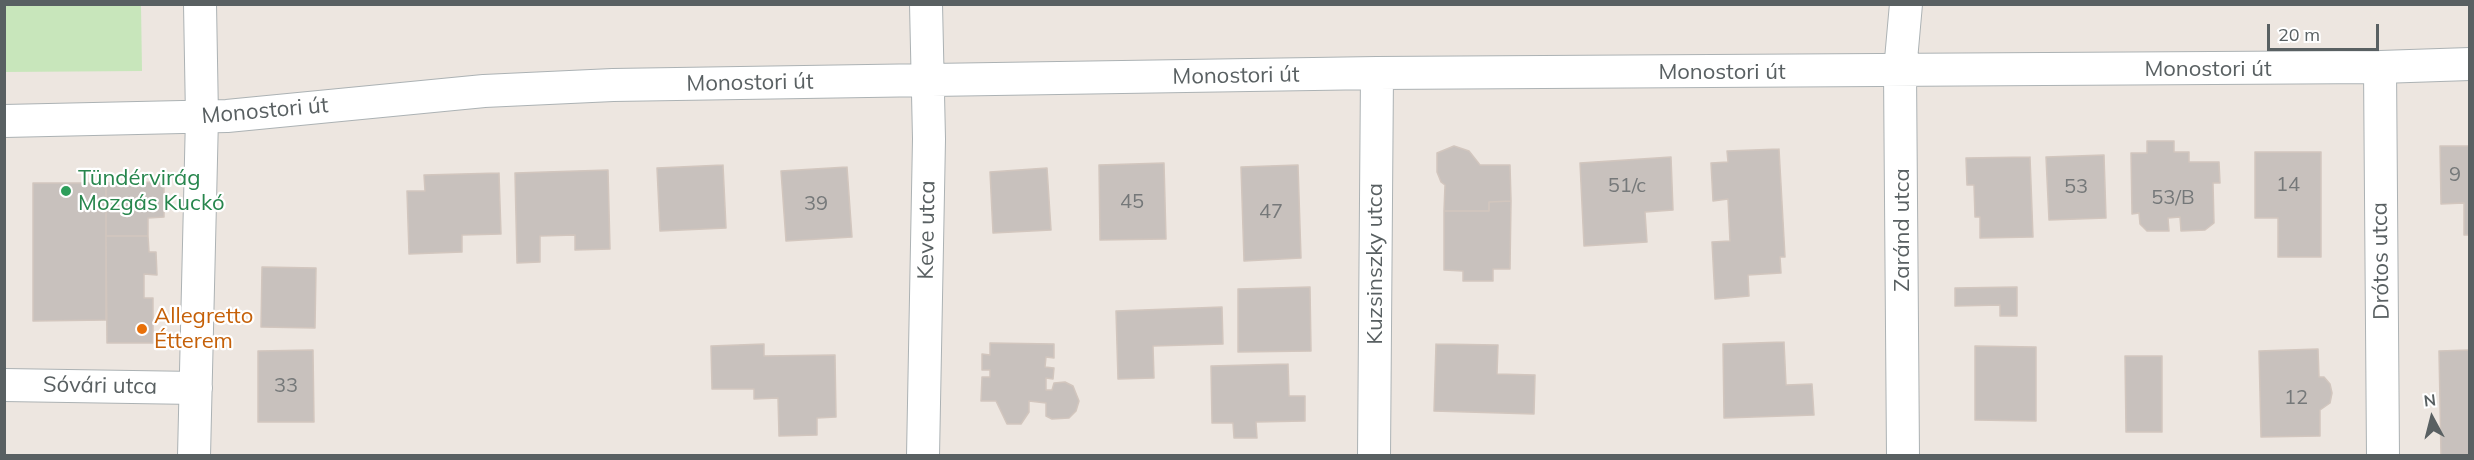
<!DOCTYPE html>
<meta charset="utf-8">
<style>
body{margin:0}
#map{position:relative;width:2474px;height:460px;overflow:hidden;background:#ede6e0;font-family:Mulish,sans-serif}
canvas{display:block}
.frame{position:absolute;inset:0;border:6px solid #596062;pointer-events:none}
.north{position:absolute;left:2402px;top:388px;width:60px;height:60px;-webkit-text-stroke:4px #fff;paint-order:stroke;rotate:353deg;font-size:16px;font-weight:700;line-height:24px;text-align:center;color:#596062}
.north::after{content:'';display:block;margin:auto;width:21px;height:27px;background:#596062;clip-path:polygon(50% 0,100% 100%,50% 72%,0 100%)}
.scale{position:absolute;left:2267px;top:24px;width:112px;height:27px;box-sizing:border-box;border:3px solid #596062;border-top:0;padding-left:8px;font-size:18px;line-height:21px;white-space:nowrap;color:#596062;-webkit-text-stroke:4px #fff;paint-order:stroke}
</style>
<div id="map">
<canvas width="2474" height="460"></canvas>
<div class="frame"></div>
<div class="north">N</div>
<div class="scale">20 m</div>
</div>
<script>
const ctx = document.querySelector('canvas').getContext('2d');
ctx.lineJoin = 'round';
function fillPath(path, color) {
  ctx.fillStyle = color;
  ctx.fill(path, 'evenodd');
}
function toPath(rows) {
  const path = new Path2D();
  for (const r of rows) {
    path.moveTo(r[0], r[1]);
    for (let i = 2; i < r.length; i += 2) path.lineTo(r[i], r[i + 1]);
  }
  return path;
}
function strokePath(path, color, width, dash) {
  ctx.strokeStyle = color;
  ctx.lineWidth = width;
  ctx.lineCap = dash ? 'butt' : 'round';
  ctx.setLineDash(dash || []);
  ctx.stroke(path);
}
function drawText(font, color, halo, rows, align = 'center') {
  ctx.font = font + ' Mulish,sans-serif';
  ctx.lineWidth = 4.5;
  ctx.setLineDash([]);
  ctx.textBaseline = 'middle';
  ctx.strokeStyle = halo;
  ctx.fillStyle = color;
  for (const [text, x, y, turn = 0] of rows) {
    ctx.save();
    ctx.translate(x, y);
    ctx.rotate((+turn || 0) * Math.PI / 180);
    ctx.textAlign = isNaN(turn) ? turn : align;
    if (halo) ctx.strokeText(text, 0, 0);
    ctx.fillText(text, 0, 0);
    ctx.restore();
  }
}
fillPath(toPath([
 [4,5,141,5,142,71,5,72]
]), '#c8e6bb');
const building = toPath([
 [2147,141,2174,141,2174,152,2189,152,2189,162,2219,162,2220,183,2213,183,2214,223,2205,230,2181,231,2180,217,2168,218,2169,231,2147,231,2140,224,2139,213,2132,214,2131,153,2147,153,2147,141],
 [1454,146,1469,151,1480,165,1510,165,1511,201,1489,202,1489,211,1444,211,1445,185,1441,182,1437,172,1437,153,1454,146],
 [2440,146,2470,146,2470,235,2464,235,2464,203,2441,204,2440,146],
 [1779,149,1785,257,1780,257,1781,273,1748,275,1749,296,1715,299,1712,242,1730,241,1728,199,1713,201,1711,163,1728,162,1727,151,1779,149],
 [2255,152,2321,152,2321,257,2278,257,2278,218,2255,218,2255,152],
 [2104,155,2106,218,2049,220,2046,157,2104,155],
 [1671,157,1673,210,1645,212,1647,242,1584,246,1580,163,1671,157],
 [2030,157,2033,237,1980,238,1980,217,1975,217,1974,185,1967,185,1966,158,2030,157],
 [1164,163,1166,239,1100,240,1099,165,1164,163],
 [723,165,726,228,660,231,657,168,723,165],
 [1298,165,1301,258,1244,261,1241,167,1298,165],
 [847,167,852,237,786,241,781,171,847,167],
 [1047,168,1051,230,993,233,990,172,1047,168],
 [608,170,610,249,575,250,575,235,540,236,540,262,517,263,515,173,608,170],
 [499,173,501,234,462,235,462,252,409,254,407,191,425,191,424,175,499,173],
 [164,182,164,217,148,218,148,236,106,236,106,183,164,182],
 [33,183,106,183,106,320,33,321,33,183],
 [1511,201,1510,269,1493,269,1493,281,1463,281,1463,271,1444,270,1444,211,1489,211,1489,202,1511,201],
 [106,236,148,236,149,252,156,252,157,275,144,274,144,298,153,298,153,343,107,343,106,236],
 [262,267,316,268,315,328,261,327,262,267],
 [1310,287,1311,351,1238,352,1238,289,1310,287],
 [2017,287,2017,316,2000,316,2000,305,1955,306,1955,288,2017,287],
 [1222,307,1223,344,1153,346,1154,378,1118,379,1116,311,1222,307],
 [1784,342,1786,385,1812,384,1814,415,1724,418,1723,344,1784,342],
 [990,343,1054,344,1054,358,1046,357,1045,367,1054,368,1053,379,1046,378,1046,390,1052,390,1054,383,1065,382,1073,386,1079,401,1076,411,1069,418,1052,419,1046,416,1046,403,1029,401,1029,412,1021,424,1007,424,996,401,981,401,982,377,990,377,990,370,982,370,982,354,990,355,990,343],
 [764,344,764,356,835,355,836,417,817,418,817,435,779,436,778,398,754,399,754,389,712,389,711,346,764,344],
 [1436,344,1498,345,1497,374,1535,375,1534,414,1434,411,1436,344],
 [1975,346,2036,347,2036,421,1975,420,1975,346],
 [2318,349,2319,377,2324,377,2330,384,2332,393,2330,403,2320,410,2320,436,2261,437,2259,351,2318,349],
 [313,350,314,422,258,422,258,351,313,350],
 [2470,350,2470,456,2441,456,2439,351,2470,350],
 [2125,356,2162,356,2162,432,2126,432,2125,356],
 [1288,364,1289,396,1305,396,1305,421,1256,422,1257,438,1234,438,1233,423,1212,423,1211,366,1288,364]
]);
fillPath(building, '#c8c1bd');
strokePath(building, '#d2c6be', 1.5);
const minor = toPath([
 [2380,67,2383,456],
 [4,121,227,116,484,91,613,85,1377,73,2380,67,2470,64],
 [4,385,196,388],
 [194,456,202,117,200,4],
 [923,456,929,139,926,4],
 [1374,456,1377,73],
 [1903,456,1900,71,1906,4]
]);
strokePath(minor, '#acb2b4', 34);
strokePath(minor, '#fff', 32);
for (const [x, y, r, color] of [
 [66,191,6,"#2e9e5b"],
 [142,329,6,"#e8710a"]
]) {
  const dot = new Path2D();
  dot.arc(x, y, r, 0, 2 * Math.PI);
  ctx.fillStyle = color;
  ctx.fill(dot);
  strokePath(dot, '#fff', 2);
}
drawText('20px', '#757879', null, [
 ["9",2455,175],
 ["14",2288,185],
 ["51/c",1627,186],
 ["53",2076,187],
 ["53/B",2173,198],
 ["45",1132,202],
 ["39",816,204],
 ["47",1271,212],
 ["33",286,386],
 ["12",2296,398]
]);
drawText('22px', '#596062', '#fff', [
 ["Monostori út",2208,69],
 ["Monostori út",1722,72],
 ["Monostori út",1236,76,-1],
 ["Monostori út",750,83,-1],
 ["Monostori út",265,111,-5],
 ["Keve utca",927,230,-89],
 ["Zaránd utca",1902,230,-90],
 ["Drótos utca",2381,261,-91],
 ["Kuzsinszky utca",1375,264,-90],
 ["Sóvári utca",100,386,1]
]);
drawText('22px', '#27864d', '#fff', [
 ["Tündérvirág",78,178],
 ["Mozgás Kuckó",78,203]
], 'left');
drawText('22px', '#c56008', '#fff', [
 ["Allegretto",154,316],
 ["Étterem",154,341]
], 'left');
</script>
